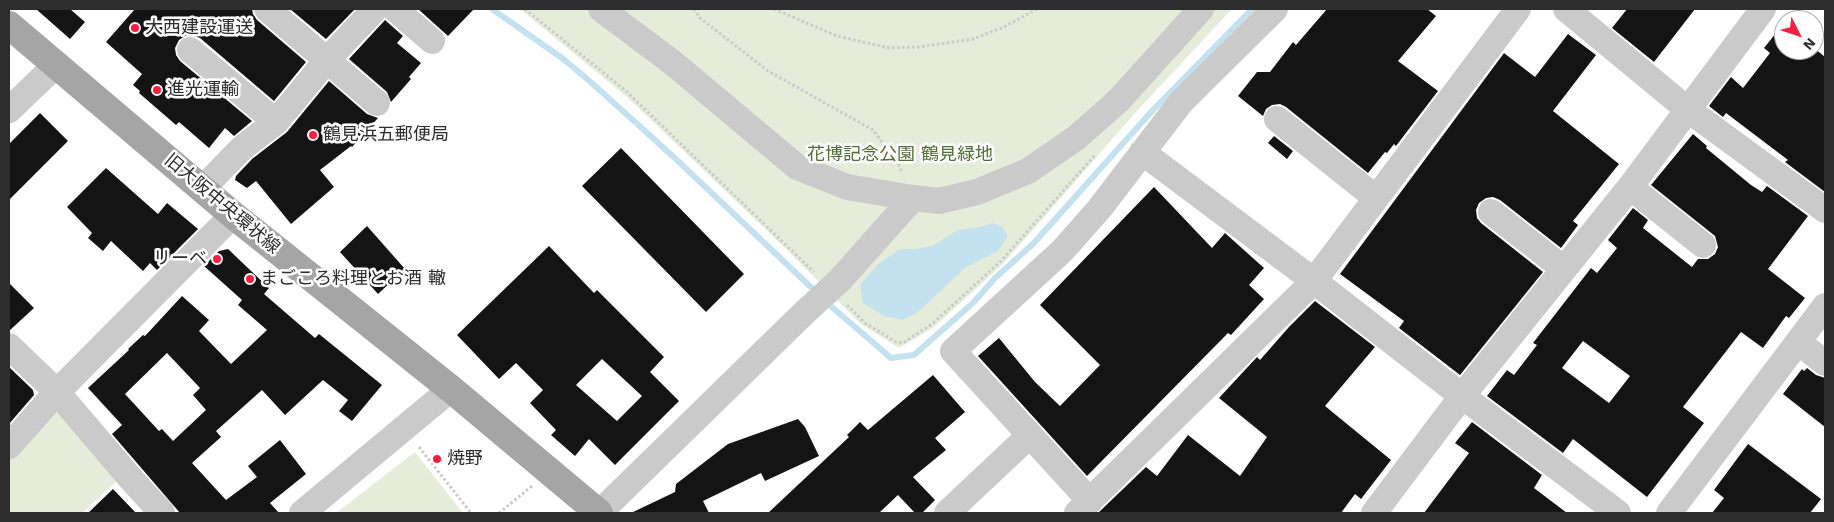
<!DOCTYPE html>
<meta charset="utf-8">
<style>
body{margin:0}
#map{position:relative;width:1834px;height:522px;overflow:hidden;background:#fff;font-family:"Work Sans",sans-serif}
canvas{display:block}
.frame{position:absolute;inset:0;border:10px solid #2d2d2d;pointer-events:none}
.north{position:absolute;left:1774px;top:10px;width:50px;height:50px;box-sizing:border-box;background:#fff;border:1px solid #ababab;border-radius:50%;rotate:131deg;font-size:14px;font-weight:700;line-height:20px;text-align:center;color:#2d2d2d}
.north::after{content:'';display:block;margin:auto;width:18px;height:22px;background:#f32042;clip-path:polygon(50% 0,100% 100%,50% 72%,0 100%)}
</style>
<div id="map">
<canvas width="1834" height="522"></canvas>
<div class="frame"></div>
<div class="north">N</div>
</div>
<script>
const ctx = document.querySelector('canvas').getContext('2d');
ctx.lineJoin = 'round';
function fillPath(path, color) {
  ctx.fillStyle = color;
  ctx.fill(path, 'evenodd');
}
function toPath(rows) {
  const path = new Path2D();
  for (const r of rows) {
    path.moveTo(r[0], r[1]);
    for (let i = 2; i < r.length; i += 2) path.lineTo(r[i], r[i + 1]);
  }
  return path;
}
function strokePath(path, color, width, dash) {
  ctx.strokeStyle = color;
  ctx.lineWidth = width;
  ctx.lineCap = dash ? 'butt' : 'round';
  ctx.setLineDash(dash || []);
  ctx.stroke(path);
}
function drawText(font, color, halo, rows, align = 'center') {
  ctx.font = font + ' "Work Sans","Noto Sans JP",sans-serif';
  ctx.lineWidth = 5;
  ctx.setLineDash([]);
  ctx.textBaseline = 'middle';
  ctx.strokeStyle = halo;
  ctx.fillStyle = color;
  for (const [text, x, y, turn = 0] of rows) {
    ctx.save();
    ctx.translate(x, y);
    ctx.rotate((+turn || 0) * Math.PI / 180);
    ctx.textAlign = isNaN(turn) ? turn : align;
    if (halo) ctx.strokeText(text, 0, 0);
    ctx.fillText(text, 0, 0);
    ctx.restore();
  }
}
fillPath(toPath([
 [520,9,1232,9,1136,112,1003,264,934,327,899,348,861,324,783,246,628,98],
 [64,412,121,477,82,513,9,513,9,458,50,414],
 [415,452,463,513,336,513]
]), '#e5ecd9');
fillPath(toPath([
 [993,223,1002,227,1008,236,998,251,966,267,918,312,903,320,884,316,863,303,860,285,877,265,900,249,916,249,933,246,958,230,979,227]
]), '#c3e1ee');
strokePath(toPath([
 [492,9,562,58,593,84,677,160,817,293],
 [826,302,891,358,914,355,973,303,995,278,1033,244,1152,111,1252,9]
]), '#c3e1ee', 6);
fillPath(toPath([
 [36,9,70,9,85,22,70,39],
 [135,9,252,9,253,14,257,20,306,62,274,101,200,38,192,35,185,36,179,40,175,48,176,55,180,61,252,121,234,136,225,128,209,148,179,122,176,125,139,93,140,91,133,85,142,74,106,42],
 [290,9,355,9,326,39],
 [418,9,474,9,448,36],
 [1327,9,1427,9,1436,16,1398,61,1438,91,1396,146,1394,144,1387,153,1385,152,1368,173,1286,107,1280,104,1272,105,1266,109,1263,116,1238,96,1257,72,1270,72,1293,42,1296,45],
 [1627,9,1695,9,1654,62,1612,28],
 [385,20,403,36,397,43,421,63,409,77,411,79,391,102,387,92,349,59],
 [1784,23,1784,50,1814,50,1814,48,1825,57,1825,192,1785,162,1788,160,1726,113,1723,117,1709,106,1731,77,1743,88,1770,53,1764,48],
 [1568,34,1596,55,1553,111,1619,164,1573,221,1578,225,1561,248,1500,200,1493,197,1486,198,1479,203,1476,210,1477,218,1481,223,1543,272,1460,375,1399,328,1404,321,1340,274,1504,53,1535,77],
 [329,81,367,114,378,118,352,147,351,146,320,170,334,187,291,224,256,181,247,188,235,180,236,176,252,159,287,132],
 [40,113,68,141,9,200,9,144],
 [1693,134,1707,146,1706,148,1751,185,1762,192,1767,186,1808,216,1768,269,1805,298,1789,318,1786,316,1763,348,1741,332,1683,407,1704,423,1647,497,1573,439,1563,453,1487,396,1507,370,1514,375,1537,345,1533,343,1591,268,1597,273,1617,248,1608,240,1633,208,1648,220,1643,228,1692,267,1698,259,1708,259,1715,254,1718,247,1715,236,1651,185],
 [1583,341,1630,376,1609,403,1562,368],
 [1274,136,1293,151,1287,159,1268,143],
 [621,148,744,274,706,312,582,186],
 [106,168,158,214,167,203,198,229,157,270,150,263,143,271,111,241,103,251,88,238,92,233,67,207],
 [1154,187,1212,248,1225,233,1264,268,1249,285,1264,299,1231,335,1228,333,1087,476,978,356,999,338,1035,382,1060,406,1100,365,1040,305],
 [367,226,405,269,378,294,340,252],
 [549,246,594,293,597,290,664,357,650,372,679,401,615,465,589,439,575,456,551,435,556,430,530,403,543,390,516,363,499,379,457,335],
 [602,359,642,396,617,421,576,385],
 [228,249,269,288,264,294,315,338,319,334,382,385,352,421,339,411,348,400,323,380,285,415,262,390,216,431,221,437,192,463,226,500,257,477,248,466,280,440,306,474,270,503,279,513,180,513,112,434,122,425,88,388,129,350,128,349,143,335,145,336,182,296,209,320,199,331,231,364,267,330,238,305,242,300,204,266,219,251],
 [167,353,200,388,193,395,206,410,173,441,162,429,159,431,125,394],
 [9,283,34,308,9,331],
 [1315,301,1375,347,1325,406,1391,460,1361,499,1355,494,1341,513,1098,513,1146,467,1157,476,1188,435,1240,476,1267,437,1219,398,1257,357,1260,360,1289,327],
 [9,367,33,390,34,395,9,424],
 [1807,368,1816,375,1825,378,1825,427,1783,394,1802,369,1804,371],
 [933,375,965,412,935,438,946,450,913,477,935,500,922,513,915,513,898,495,879,513,768,513,849,437,847,435,860,422,868,430],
 [798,419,805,427,819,456,765,481,761,473,703,501,709,513,631,513,675,492,676,484,728,444],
 [1472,422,1542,475,1534,488,1567,513,1424,513,1469,453,1455,443],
 [1748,444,1821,499,1810,513,1712,513,1724,498,1714,490],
 [113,489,136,513,88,513]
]), '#141414');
strokePath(toPath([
 [525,9,626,91,814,272],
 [694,9,700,18,768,71,873,130,898,163,902,172],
 [774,9,837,36,889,48,919,47,973,39,1004,27,1037,9],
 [847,305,865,323,896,342,903,343,932,324,1001,261,1095,155],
 [419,447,471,513],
 [499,513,532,486]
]), '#cacaca', 3, [2.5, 2.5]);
strokePath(toPath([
 [267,9,377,103],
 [395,9,432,41],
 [601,9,673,63,797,167,847,187,913,198,939,201,977,192,1028,171,1076,138,1119,100,1201,9],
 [1566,9,1687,109,1825,210],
 [190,50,276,122],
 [9,110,56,65],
 [1277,119,1376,198],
 [1142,152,1314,281,1462,396,1618,513],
 [1630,187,1703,245],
 [203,188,242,148,276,122,327,60,375,9],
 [1491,212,1564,269],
 [1798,342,1825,363],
 [9,346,57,392,131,479,162,513],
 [9,446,57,392,233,215],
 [1090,501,953,351,1062,251,1100,208,1181,102,1275,9],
 [302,513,451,389],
 [599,513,804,313,840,280,913,198],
 [947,513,1030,435],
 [1077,513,1314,281,1518,9],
 [1374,513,1462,396,1630,187,1763,9],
 [1669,513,1825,306]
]), '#cacaca', 26);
strokePath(toPath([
 [9,25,233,215,451,389,599,513]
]), '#a5a5a5', 28);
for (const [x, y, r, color] of [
 [135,28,5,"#f32042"],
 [157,90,5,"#f32042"],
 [313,135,5,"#f32042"],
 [217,259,5,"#f32042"],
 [250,279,5,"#f32042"],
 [437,459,5,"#f32042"]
]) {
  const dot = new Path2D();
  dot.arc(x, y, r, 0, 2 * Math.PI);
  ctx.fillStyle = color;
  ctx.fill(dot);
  strokePath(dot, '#fff', 2);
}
drawText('18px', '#2d2d2d', '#fff', [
 ["大西建設運送",145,28],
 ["進光運輸",167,90],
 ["鶴見浜五郵便局",323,135],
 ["リーベ",207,259,"right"],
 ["まごころ料理とお酒 轍",260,279],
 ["焼野",447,459]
], 'left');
drawText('18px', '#546c37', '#fff', [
 ["花博記念公園 鶴見緑地",900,155]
]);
drawText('18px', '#2d2d2d', '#fff', [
 ["旧大阪中央環状線",222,204,40]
]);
</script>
